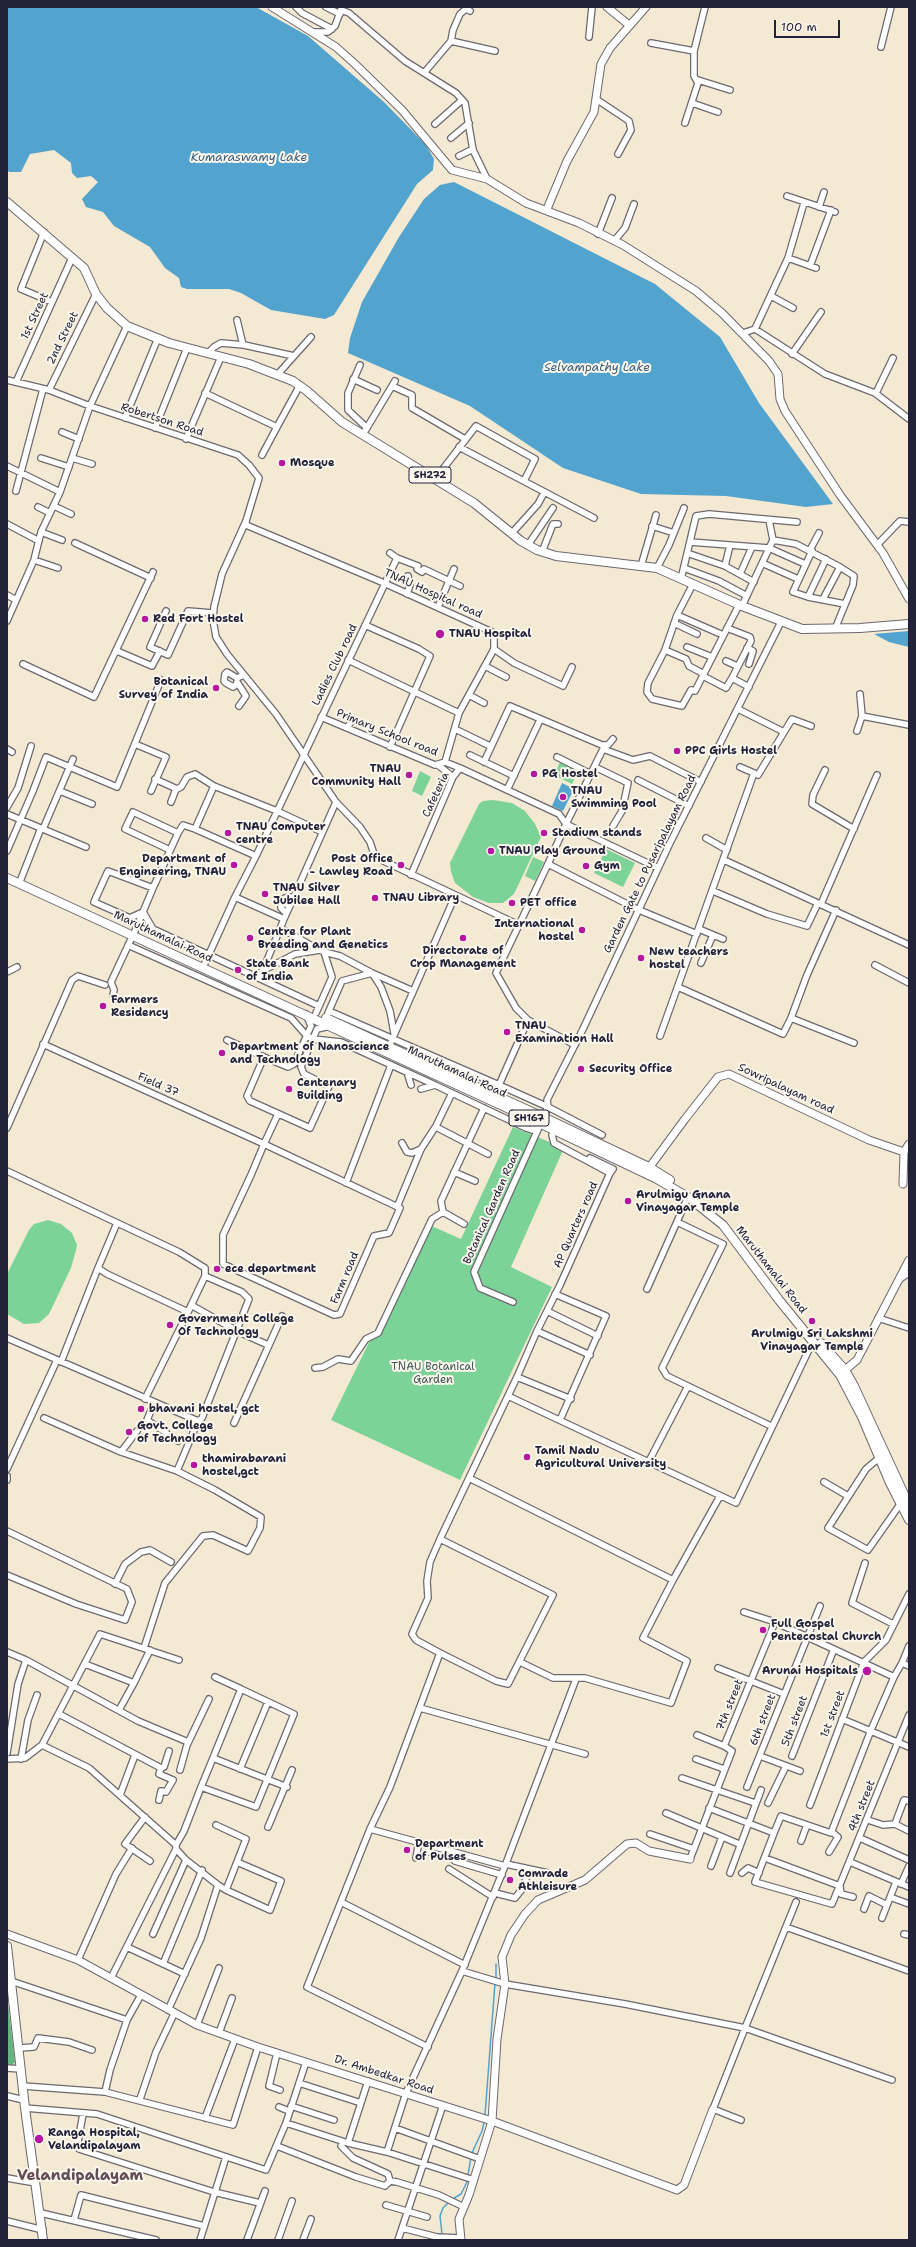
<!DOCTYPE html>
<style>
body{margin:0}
#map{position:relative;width:916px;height:2247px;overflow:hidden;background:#f4e9d2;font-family:"Shantell Sans",sans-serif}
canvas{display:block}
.frame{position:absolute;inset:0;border:8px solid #22223b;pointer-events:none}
.scale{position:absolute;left:774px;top:20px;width:66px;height:18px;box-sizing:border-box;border:2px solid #22223b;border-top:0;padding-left:5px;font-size:12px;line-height:14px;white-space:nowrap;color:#22223b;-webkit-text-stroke:3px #fbf7ec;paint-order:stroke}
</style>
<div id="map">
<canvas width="916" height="2247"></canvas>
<div class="frame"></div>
<div class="scale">100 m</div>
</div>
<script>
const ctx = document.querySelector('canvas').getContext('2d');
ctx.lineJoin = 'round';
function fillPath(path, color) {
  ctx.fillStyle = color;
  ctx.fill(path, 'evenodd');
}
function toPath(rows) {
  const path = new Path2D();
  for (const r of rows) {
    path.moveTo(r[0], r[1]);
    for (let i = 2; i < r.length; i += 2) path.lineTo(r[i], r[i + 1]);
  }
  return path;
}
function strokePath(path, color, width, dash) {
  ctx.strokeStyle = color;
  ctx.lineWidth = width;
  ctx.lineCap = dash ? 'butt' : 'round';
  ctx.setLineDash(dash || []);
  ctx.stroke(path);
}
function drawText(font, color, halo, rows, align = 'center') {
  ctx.font = font + ' "Shantell Sans",sans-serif';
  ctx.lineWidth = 4;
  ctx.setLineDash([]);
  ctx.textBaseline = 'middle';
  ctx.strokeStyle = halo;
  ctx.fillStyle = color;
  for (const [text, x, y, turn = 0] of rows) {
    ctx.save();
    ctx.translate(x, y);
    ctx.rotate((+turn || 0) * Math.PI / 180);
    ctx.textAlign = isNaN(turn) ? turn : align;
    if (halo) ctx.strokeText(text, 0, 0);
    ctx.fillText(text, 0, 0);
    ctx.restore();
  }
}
fillPath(toPath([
 [561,760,579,769,572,784,554,775],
 [420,771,431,777,422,796,412,791],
 [493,800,512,803,525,811,535,824,541,837,514,894,503,903,489,903,473,897,455,883,451,872,450,863,479,804,483,801],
 [606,849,635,863,623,887,594,873],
 [533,857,544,862,535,881,525,876],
 [513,1127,564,1148,511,1267,552,1287,460,1480,331,1420,427,1224,461,1239],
 [48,1220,61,1224,72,1233,77,1245,76,1250,71,1268,49,1314,39,1323,24,1324,7,1314,7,1274,29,1230,34,1224]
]), '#7cd398');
fillPath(toPath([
 [7,1995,15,2062,11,2066,7,2065]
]), '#65b580');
fillPath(toPath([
 [7,7,256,7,308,36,384,102,426,145,434,159,433,170,417,184,334,315,325,319,271,310,241,293,229,289,187,289,181,287,179,278,165,268,150,247,114,226,103,212,86,207,82,199,98,182,91,176,77,178,72,173,71,163,54,150,30,154,21,172,9,172,7,169],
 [454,182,655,284,720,337,759,403,833,504,806,507,726,496,641,494,563,468,470,406,348,353,350,338,362,302,399,237,424,199,440,185],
 [909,631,909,647,889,642,874,634],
 [562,783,574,789,563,811,552,806]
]), '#52a3cd');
strokePath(toPath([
 [496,1980,496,1964],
 [485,2115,495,1983],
 [472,2153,482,2131,484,2123],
 [468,2175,471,2157],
 [451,2200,461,2194,468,2180],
 [442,2234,440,2216,443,2208,449,2202]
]), '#52a3cd', 1.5);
const street = toPath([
 [296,7,302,13,332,29],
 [326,7,340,14],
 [341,10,349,13,405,61,456,93,465,103,473,150,487,179],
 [313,32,328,32,335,26,342,7],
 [589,37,592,7],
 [451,41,453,30,460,14,466,9,470,11],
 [651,43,694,51],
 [881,47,891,7],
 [424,73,451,41,495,51],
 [698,80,730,90],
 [596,99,629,121,631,130,618,154],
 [692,103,718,112],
 [685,123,698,83,694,76,694,51,705,7],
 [435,124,462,100],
 [451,138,469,123],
 [459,156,473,149],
 [787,196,835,212],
 [819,207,824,192],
 [44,232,21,289,52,302],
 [598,234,612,198],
 [614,241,625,228,634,204],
 [788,258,816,268],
 [810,266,831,210],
 [771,296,793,308],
 [237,320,243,345],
 [755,329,788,258,804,203],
 [743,333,755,329,825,374,875,393,909,419],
 [208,353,214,347,221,343,244,345,294,356],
 [792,354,821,312],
 [360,365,348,393,348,410,367,428],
 [278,374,311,337],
 [353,379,377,390],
 [7,380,49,390,90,406,238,455,249,465,259,478,246,521,222,574,214,607,213,620,216,637,227,654,276,714,336,802,360,827,370,842,375,857,519,925,496,973,516,1008,528,1020,575,1045],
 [16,382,72,258],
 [392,386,412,395,412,408,465,439],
 [49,390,96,294],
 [205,393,277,427,300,385],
 [876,393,893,358],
 [125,418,158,338],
 [155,428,187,348],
 [365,431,395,381],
 [62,432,79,439],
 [186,439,221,357],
 [459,447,594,518],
 [262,455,277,427],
 [41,458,69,467],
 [72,458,92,464],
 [7,466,60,492],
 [436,478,476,426,535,459,524,481],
 [16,491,43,389],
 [54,506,71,514],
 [38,507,50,513],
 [769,520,773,540],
 [246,521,246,525,384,583,494,633,494,649,459,713,445,762,460,768],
 [7,524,39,541],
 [652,526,674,533],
 [41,532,62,540],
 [512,533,538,504,544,493],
 [690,542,769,548,805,564],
 [75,543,151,578],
 [528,545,553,508],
 [877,545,900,521,909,522],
 [810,550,819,533],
 [812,551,793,592,808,597,845,604],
 [542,552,553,524,558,524],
 [390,553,397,558,418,566,417,569,422,572,424,569,460,586],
 [687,553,725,566,754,582],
 [34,560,58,568],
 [762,563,798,579],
 [641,566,656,515],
 [725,566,730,545],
 [657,568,669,545,684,508],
 [684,568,719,581,747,596],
 [740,574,752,547],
 [681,579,696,516,709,514,797,522],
 [693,584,677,615,665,650,648,683,647,692,652,699,682,706,691,690,695,691,739,605],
 [407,594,410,585,408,576],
 [7,595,16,600],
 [808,597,826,559],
 [823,599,840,567],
 [742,606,773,540,796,544,840,567,854,576,853,585,835,629],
 [438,607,454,569],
 [166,611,150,647,168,655,188,611,213,613],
 [677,615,723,635],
 [7,621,34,560,41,532,60,492,90,406,127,326],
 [674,623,697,634],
 [365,625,419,649,430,656,390,747],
 [727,628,750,637,751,641,732,678],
 [687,647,712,657],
 [747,648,753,651,749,664],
 [494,649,514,663,563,686,572,667],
 [665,650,686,659,689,666,704,674],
 [117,651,152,666,160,651],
 [348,660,459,713],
 [726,661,737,666],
 [23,664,94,697,153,572],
 [485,666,506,677],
 [703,676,726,688,732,678,749,687],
 [237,682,246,696,239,706],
 [237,684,233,687,226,683,224,681,225,674,227,672,237,678,244,675],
 [469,695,484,703],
 [738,709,784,732],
 [862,716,909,725],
 [321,717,435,765,445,762],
 [347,728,352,720],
 [455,729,490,746],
 [857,731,862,716,860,694],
 [135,744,166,757,151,791],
 [7,749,12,752],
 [603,749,633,760,650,756,701,782],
 [470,755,514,776],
 [557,757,591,774],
 [484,762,510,706,602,745,608,745,613,739],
 [438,765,453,777],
 [595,767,628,783,622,811,613,826],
 [825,770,813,795,812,804,854,829],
 [758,775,792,719,811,726],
 [155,779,177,789,181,787,187,777,195,774,214,786],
 [638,780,689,806],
 [507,790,540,720],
 [60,791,92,804],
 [171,802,176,789],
 [7,807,18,788,31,746],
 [7,814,86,847],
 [43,829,73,759],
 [195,829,256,856,235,897],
 [706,838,727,850],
 [170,850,125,829,133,812,178,833],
 [7,851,33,791,46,757,117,787,161,680],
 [256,856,397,558],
 [724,860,909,945],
 [548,864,566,824,658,868],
 [411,875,453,777,460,768,559,814,566,824,605,745],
 [21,879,41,828],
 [713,891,767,914,807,926,818,903],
 [281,902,281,908,286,913],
 [821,904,877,775],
 [290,906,281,902,285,898,293,897],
 [519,925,548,864,639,910,697,934],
 [282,929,319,950],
 [699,929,723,939],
 [135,931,153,888],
 [128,945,291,1018,307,1036,313,1039,341,1042,435,1085,421,1089],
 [324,952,340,956,372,973,413,991],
 [205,963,235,897,284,919,336,802],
 [701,963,713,935],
 [875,965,909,983],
 [263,970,284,919],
 [7,972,17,967],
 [258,977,262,971,295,954,320,950,324,952,332,977,316,1013],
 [678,987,783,1034,791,1018,854,1043],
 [113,995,114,990,111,982,133,935],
 [319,1006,153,929,143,912,130,918,94,902,108,871,153,888,178,833,183,825,195,829,214,786,277,811,322,832],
 [329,1011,499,1085],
 [328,1013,342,981,372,973,381,987,390,1011,394,1033],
 [306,1014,311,1026,294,1064,288,1067,266,1058,263,1059,247,1096,250,1101,310,1128,329,1086,304,1074,301,1067,317,1029,330,1026],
 [791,1018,807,975,836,910],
 [528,1020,499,1085,548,1107,602,1135],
 [660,1036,754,773,740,767],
 [227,1040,266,1058],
 [391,1042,455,896],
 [43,1044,264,1144,400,1208,389,1233,374,1236,340,1314,334,1315,223,1264,223,1235,251,1175,264,1144,278,1114],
 [407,1072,411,1085],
 [435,1085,526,1128,532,1130,536,1122],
 [436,1127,488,1154],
 [7,1128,72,980,78,976,105,985],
 [555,1130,552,1135,554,1143,610,1173],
 [402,1143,407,1152,412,1153,421,1149],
 [7,1171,179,1252,205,1268,205,1276,188,1312],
 [454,1172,475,1181],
 [346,1183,391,1065],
 [397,1207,421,1149,436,1126,452,1093],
 [443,1212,464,1224],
 [677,1222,723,1244,662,1368,667,1376,771,1426],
 [98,1268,117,1223],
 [900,1279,909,1273],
 [647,1289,688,1197],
 [555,1294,606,1316,560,1420],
 [513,1302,480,1288,474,1272,548,1107,547,1100,583,1029,669,845,781,622],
 [191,1305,237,1331,268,1345],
 [547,1311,598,1336],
 [878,1318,909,1328],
 [537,1331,590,1355],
 [7,1338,198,1421,202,1418,249,1299,242,1292,205,1276],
 [61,1362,98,1268,107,1274,188,1312,145,1399],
 [315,1368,323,1367,338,1359,351,1361,366,1339,378,1333,432,1219,443,1212,441,1201,484,1108],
 [517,1377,571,1399],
 [508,1396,736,1503,813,1341],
 [154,1403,147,1420,178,1441],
 [44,1418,121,1452,177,1471,215,1490,261,1517,260,1528,248,1551,213,1535,203,1536,165,1583,144,1648],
 [234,1423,282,1316],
 [121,1452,137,1431],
 [879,1458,866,1469,828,1528,868,1550,901,1503],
 [648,1463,688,1386],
 [7,1469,57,1360],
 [177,1471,198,1421],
 [7,1476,7,1480],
 [469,1478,673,1580,720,1496],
 [824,1482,848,1496],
 [7,1531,127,1589,132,1602,125,1620,76,1604,7,1575],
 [440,1539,553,1595,508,1684,496,1681,440,1653,416,1640,412,1634,428,1598,427,1581,430,1562,440,1539,517,1377,537,1331,560,1285,610,1173,613,1169,590,1158],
 [865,1563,852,1603,893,1624],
 [115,1584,125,1564,141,1552,150,1550,171,1562],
 [7,1652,26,1660],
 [440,1653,390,1787,370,1829,505,1866,462,1971,505,1984,625,2004,745,2028,713,2109,741,2120],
 [520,1662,553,1678,585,1678,671,1703,687,1661,643,1638,673,1580],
 [902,1663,909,1646],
 [85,1664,134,1683,150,1650],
 [718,1668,784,1694],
 [215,1677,241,1689],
 [894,1677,902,1663,909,1666],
 [420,1708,585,1754],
 [119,1710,134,1683],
 [59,1714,161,1768,164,1767,169,1751],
 [842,1719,909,1747],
 [697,1735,724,1746],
 [42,1745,100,1634,179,1660],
 [7,1753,18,1684,26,1660,138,1721,188,1742],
 [760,1756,800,1771],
 [792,1756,834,1649],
 [213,1758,287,1787],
 [7,1759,25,1758,42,1745,89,1768,176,1845,176,1849,186,1860,218,1885,201,1938,168,2010],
 [21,1759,28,1720,37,1695],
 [696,1759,724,1769],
 [240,1769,268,1702],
 [180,1770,187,1745,209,1699],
 [682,1778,755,1803],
 [747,1787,820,1606],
 [120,1795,135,1755],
 [159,1800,161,1791,166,1792,173,1780,159,1774,161,1768],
 [768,1803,786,1766],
 [810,1805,864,1662,886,1640,909,1594],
 [709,1808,774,1833,781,1816,831,1833,871,1730,894,1677,775,1622,744,1612],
 [666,1813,739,1844],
 [145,1817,125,1844,150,1861],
 [868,1820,883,1825,895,1824,909,1831],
 [895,1824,904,1800,909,1801],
 [216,1825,246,1839,226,1890,218,1885],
 [268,1827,292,1770],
 [370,1829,307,1987,428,2047],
 [774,1833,755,1882,832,1904,909,1715],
 [650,1834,694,1849],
 [860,1838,909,1860],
 [801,1841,807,1825],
 [176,1845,184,1831,201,1787,213,1758,241,1689,294,1714,256,1807,201,1787],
 [429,1852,432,1845],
 [829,1852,838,1837,832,1832],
 [416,1858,419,1841],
 [765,1858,840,1886,841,1894,853,1897],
 [690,1859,732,1751,724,1746,775,1622],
 [455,1861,502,1875],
 [850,1862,909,1887],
 [506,1864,548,1873],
 [505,1866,576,1679],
 [711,1866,722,1837],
 [449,1869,493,1897],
 [730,1873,761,1790],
 [742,1873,748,1868,759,1873],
 [901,1884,909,1866],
 [226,1890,270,1910,281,1881,237,1862],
 [495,1893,515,1898,523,1888,529,1869],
 [890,1897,909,1904],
 [341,1902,465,1965],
 [796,1902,745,2028,892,2080],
 [864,1909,869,1896,887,1905],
 [882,1918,896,1882],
 [786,1927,909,1971],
 [153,1934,186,1860],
 [904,1934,909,1935],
 [127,1947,185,1974],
 [78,1960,116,1874,132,1848],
 [163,1964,202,1870],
 [111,1978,176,1849],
 [11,1981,127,2020],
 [197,2025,219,1968],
 [219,2033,232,1998],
 [19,2048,34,2047,38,2038,69,2042,92,2050],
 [277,2053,269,2086,280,2090],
 [7,2068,21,2069],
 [299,2083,361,2103],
 [23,2086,105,2092,233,2125,258,2047],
 [105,2092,110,2070,127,2020,141,1995],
 [7,2096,24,2100],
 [140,2099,156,2052,174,2014],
 [291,2106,334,2120],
 [279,2107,289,2111],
 [25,2108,97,2114,266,2170,286,2123,306,2062],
 [83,2114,77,2147,79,2149,214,2192,260,2203],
 [205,2118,235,2039],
 [286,2123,348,2143,368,2081],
 [395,2128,480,2159],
 [343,2142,341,2146,353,2158,388,2174,390,2181],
 [348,2143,387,2152,474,2180],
 [277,2146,356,2177,385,2186,390,2181,397,2182,439,2195,464,2207],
 [387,2152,406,2093,462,1971],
 [7,2178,36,2183],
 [386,2205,427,2217],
 [41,2213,156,2240],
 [74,2220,81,2195,204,2226],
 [7,2221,43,2230],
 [402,2228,437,2237,461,2238],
 [200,2240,226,2157],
 [247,2240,265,2191],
 [278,2240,292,2201],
 [303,2240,311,2219],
 [398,2240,443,2105]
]);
const secondary = toPath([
 [272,7,336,47,355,64,402,110,452,170,487,179,526,203,579,223,623,245,696,291,722,313,769,361,778,374,780,399,785,411,840,495,883,553,909,599],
 [607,7,629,25],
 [547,209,567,161,594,112,601,64,610,48,646,7],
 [646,1172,685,1119,718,1077,729,1074,869,1140,904,1152],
 [903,1184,904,1152,909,1144],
 [845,1370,857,1360,909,1260],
 [7,1934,78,1960,197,2025,258,2047,492,2121,677,2190,684,2185,713,2109],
 [461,2240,459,2219,469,2195,492,2121,497,2039,505,1984,502,1957,511,1935,525,1914,538,1900,585,1880,627,1844,636,1843,649,1851,690,1859]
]);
const primary = toPath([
 [7,202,84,268,96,294,107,308,127,326,169,343,249,364,293,381,307,391,342,422,474,503,521,541,537,550,556,556,657,568,742,606,802,629,860,628,909,624],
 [7,878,516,1112,657,1179,688,1197,723,1225,779,1300,840,1375,862,1417,890,1483,909,1520],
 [326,1018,543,1117,649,1167,670,1180],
 [821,1343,845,1370,854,1386,909,1505],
 [7,1946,25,2108,43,2240]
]);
strokePath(street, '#6c6870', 8);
strokePath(secondary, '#6c6870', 9);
strokePath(primary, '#6c6870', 10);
strokePath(street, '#fff', 5.5);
strokePath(secondary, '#fff', 7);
strokePath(primary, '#fff', 8);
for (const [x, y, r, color] of [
 [282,463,4,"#b5179e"],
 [145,619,4,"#b5179e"],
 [440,634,5,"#b5179e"],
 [216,688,4,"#b5179e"],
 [677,751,4,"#b5179e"],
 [534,774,4,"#b5179e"],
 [409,775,4,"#b5179e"],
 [563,797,4,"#b5179e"],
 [228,833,4,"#b5179e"],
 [544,833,4,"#b5179e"],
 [491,851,4,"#b5179e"],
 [234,865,4,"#b5179e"],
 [401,865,4,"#b5179e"],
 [586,866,4,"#b5179e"],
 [265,894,4,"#b5179e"],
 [375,898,4,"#b5179e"],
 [512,903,4,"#b5179e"],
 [582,930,4,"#b5179e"],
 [250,938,4,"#b5179e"],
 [463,938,4,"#b5179e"],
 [641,958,4,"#b5179e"],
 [238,970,4,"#b5179e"],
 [103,1006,4,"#b5179e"],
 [507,1032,4,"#b5179e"],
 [222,1053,4,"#b5179e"],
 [581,1069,4,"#b5179e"],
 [289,1089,4,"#b5179e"],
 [628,1201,4,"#b5179e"],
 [217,1269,4,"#b5179e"],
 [812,1321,4,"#b5179e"],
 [170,1325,4,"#b5179e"],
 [141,1409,4,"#b5179e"],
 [129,1432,4,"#b5179e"],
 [527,1457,4,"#b5179e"],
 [194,1465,4,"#b5179e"],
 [763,1630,4,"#b5179e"],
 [867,1671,5,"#b5179e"],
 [407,1850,4,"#b5179e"],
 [510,1880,4,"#b5179e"],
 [39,2139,5,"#b5179e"]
]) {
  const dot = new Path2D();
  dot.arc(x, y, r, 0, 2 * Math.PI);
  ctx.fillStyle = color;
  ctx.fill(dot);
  strokePath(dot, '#fbf7ec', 1.5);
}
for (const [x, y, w] of [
 [430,475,42],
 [529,1118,40]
]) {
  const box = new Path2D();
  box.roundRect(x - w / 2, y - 8, w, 16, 3);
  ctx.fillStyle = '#fbf7ec';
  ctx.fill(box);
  strokePath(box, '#22223b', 1);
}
drawText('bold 10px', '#22223b', null, [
 ["SH272",430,475],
 ["SH167",529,1118]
]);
drawText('11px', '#22223b', '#fbf7ec', [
 ["1st Street",35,316,-65],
 ["2nd Street",63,338,-64],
 ["Robertson Road",162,420,18],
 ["TNAU Hospital road",433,594,24],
 ["Ladies Club road",335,665,-64],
 ["Primary School road",387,733,22],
 ["Cafeteria",436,795,-65],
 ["Garden Gate to Pusaripalayam Road",650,864,-64],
 ["Maruthamalai Road",163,937,25],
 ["Maruthamalai Road",457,1072,25],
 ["Field 37",158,1085,24],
 ["Sowripalayam road",786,1089,25],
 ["Botanical Garden Road",492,1207,-66],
 ["AP Quarters road",576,1225,-66],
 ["Maruthamalai Road",771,1270,52],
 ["Farm road",345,1278,-67],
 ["7th street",730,1705,-68],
 ["1st street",833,1714,-69],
 ["6th street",763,1720,-69],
 ["5th street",795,1721,-69],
 ["4th street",862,1806,-68],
 ["Dr. Ambedkar Road",384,2075,18]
]);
drawText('bold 11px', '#22223b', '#fbf7ec', [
 ["Mosque",290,463],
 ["Red Fort Hostel",153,619],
 ["TNAU Hospital",449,634],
 ["Botanical",208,682,"right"],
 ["Survey of India",208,695,"right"],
 ["PPC Girls Hostel",685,751],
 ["TNAU",401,769,"right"],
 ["Community Hall",401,782,"right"],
 ["PG Hostel",542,774],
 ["TNAU",571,791],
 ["Swimming Pool",571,804],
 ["TNAU Computer",236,827],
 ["centre",236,840],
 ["Stadium stands",552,833],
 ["TNAU Play Ground",499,851],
 ["Department of",226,859,"right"],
 ["Engineering, TNAU",226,872,"right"],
 ["Post Office",393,859,"right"],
 ["- Lawley Road",393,872,"right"],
 ["Gym",594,866],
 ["TNAU Silver",273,888],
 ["Jubilee Hall",273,901],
 ["TNAU Library",383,898],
 ["PET office",520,903],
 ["International",574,924,"right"],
 ["hostel",574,937,"right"],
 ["Centre for Plant",258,932],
 ["Breeding and Genetics",258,945],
 ["Directorate of",463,951,"center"],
 ["Crop Management",463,964,"center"],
 ["New teachers",649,952],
 ["hostel",649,965],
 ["State Bank",246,964],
 ["of India",246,977],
 ["Farmers",111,1000],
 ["Residency",111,1013],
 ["TNAU",515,1026],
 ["Examination Hall",515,1039],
 ["Department of Nanoscience",230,1047],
 ["and Technology",230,1060],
 ["Security Office",589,1069],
 ["Centenary",297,1083],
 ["Building",297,1096],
 ["Arulmigu Gnana",636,1195],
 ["Vinayagar Temple",636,1208],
 ["ece department",225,1269],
 ["Government College",178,1319],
 ["Of Technology",178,1332],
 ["Arulmigu Sri Lakshmi",812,1334,"center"],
 ["Vinayagar Temple",812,1347,"center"],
 ["bhavani hostel, gct",149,1409],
 ["Govt. College",137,1426],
 ["of Technology",137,1439],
 ["Tamil Nadu",535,1451],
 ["Agricultural University",535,1464],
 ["thamirabarani",202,1459],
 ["hostel,gct",202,1472],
 ["Full Gospel",771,1624],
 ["Pentecostal Church",771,1637],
 ["Arunai Hospitals",858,1671,"right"],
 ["Department",415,1844],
 ["of Pulses",415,1857],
 ["Comrade",518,1874],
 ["Athleisure",518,1887],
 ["Ranga Hospital,",48,2133],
 ["Velandipalayam",48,2146]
], 'left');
drawText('11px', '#3d5757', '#fbf7ec', [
 ["TNAU Botanical",433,1367],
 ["Garden",433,1380]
]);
drawText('italic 12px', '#385c7d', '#fbf7ec', [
 ["Kumaraswamy Lake",249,158],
 ["Selvampathy Lake",597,368]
]);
drawText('bold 15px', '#644c56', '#fbf7ec', [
 ["Velandipalayam",80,2176]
]);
</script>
